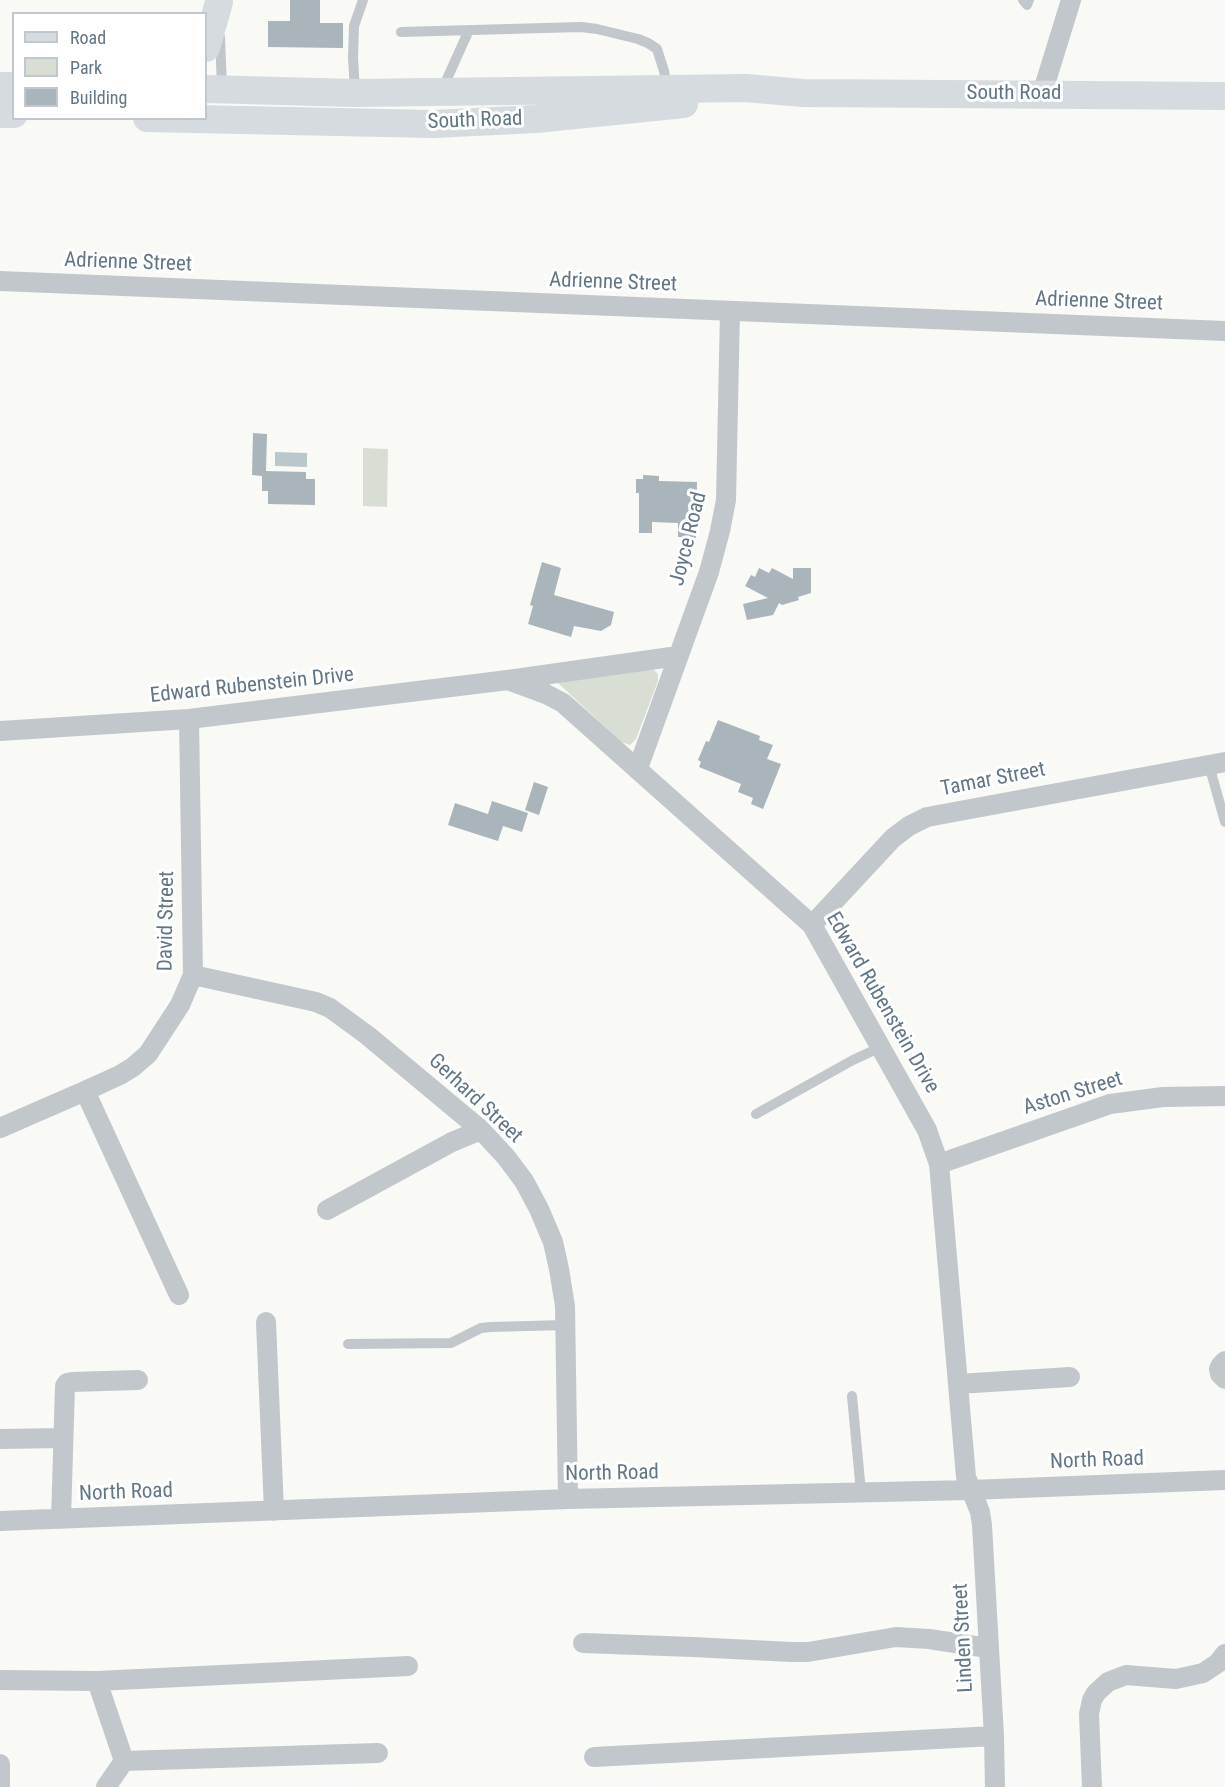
<!DOCTYPE html>
<style>
body{margin:0}
#map{position:relative;width:1225px;height:1787px;overflow:hidden;background:#f9f9f6;font-family:"Roboto Condensed",sans-serif}
canvas{display:block}
.legend{position:absolute;left:12px;top:12px;width:195px;height:108px;box-sizing:border-box;background:#fff;border:2px solid #c0c8ce;margin:0;padding:8px 10px;list-style:none;font-size:18px;color:#627684}
.legend li{display:flex;align-items:center;gap:12px;height:30px}
.legend b{width:30px;border:2px solid #c0c8ce}
</style>
<div id="map">
<canvas width="1225" height="1787"></canvas>
<ul class="legend">
<li><b style="height:8px;background:#d6dbdf"></b>Road</li>
<li><b style="height:16px;background:#d9ded5"></b>Park</li>
<li><b style="height:16px;background:#aab4bb"></b>Building</li>
</ul>
</div>
<script>
const ctx = document.querySelector('canvas').getContext('2d');
ctx.lineJoin = 'round';
function fillPath(path, color) {
  ctx.fillStyle = color;
  ctx.fill(path, 'evenodd');
}
function toPath(rows) {
  const path = new Path2D();
  for (const r of rows) {
    path.moveTo(r[0], r[1]);
    for (let i = 2; i < r.length; i += 2) path.lineTo(r[i], r[i + 1]);
  }
  return path;
}
function strokePath(path, color, width, dash) {
  ctx.strokeStyle = color;
  ctx.lineWidth = width;
  ctx.lineCap = dash ? 'butt' : 'round';
  ctx.setLineDash(dash || []);
  ctx.stroke(path);
}
function drawText(font, color, halo, rows, align = 'center') {
  ctx.font = font + ' "Roboto Condensed",sans-serif';
  ctx.lineWidth = 6;
  ctx.setLineDash([]);
  ctx.textBaseline = 'middle';
  ctx.strokeStyle = halo;
  ctx.fillStyle = color;
  for (const [text, x, y, turn = 0] of rows) {
    ctx.save();
    ctx.translate(x, y);
    ctx.rotate((+turn || 0) * Math.PI / 180);
    ctx.textAlign = isNaN(turn) ? turn : align;
    if (halo) ctx.strokeText(text, 0, 0);
    ctx.fillText(text, 0, 0);
    ctx.restore();
  }
}
fillPath(toPath([
 [363,448,388,449,387,507,363,506],
 [653,669,658,674,658,681,636,739,630,745,621,742,557,682]
]), '#d9ded5');
fillPath(toPath([
 [275,452,307,453,307,467,275,466]
]), '#bac8cc');
fillPath(toPath([
 [290,0,320,0,320,23,343,23,343,48,268,47,268,21,290,21],
 [253,433,267,434,266,471,306,472,306,479,315,479,315,505,268,504,268,491,262,491,262,476,252,475],
 [643,475,659,476,659,481,697,482,696,538,678,537,678,523,652,522,652,533,639,533,639,493,636,493,636,479,643,479],
 [542,562,561,568,554,595,614,612,611,625,601,631,574,626,571,637,528,624,533,606,530,605],
 [759,568,769,573,772,568,793,579,793,568,811,568,811,593,798,597,799,600,782,605,779,603,773,615,747,620,743,604,768,598,745,586,751,575,755,577],
 [718,720,760,736,759,740,773,745,767,759,781,764,763,809,751,804,753,798,738,792,741,784,699,767,701,762,698,760,706,741,709,742],
 [534,782,548,787,539,815,525,810],
 [492,801,528,813,522,832,503,826,498,841,448,825,455,803,488,814]
]), '#aab4bb');
strokePath(toPath([
 [1023,0,1027,5,1029,0],
 [401,32,581,27,597,29,638,39,648,43,657,49,664,71,667,87],
 [220,37,222,87],
 [442,90,469,30],
 [355,91,353,58,354,26,363,0],
 [1209,765,1225,822],
 [756,1114,853,1060,881,1047],
 [348,1344,451,1343,481,1328,491,1327,565,1325],
 [852,1396,861,1492]
]), '#c2c7cb', 10);
strokePath(toPath([
 [1042,94,1071,0],
 [0,281,1225,331],
 [508,680,546,694,563,703,812,925,927,1130,939,1164,966,1477,980,1512,982,1525,994,1736,995,1787],
 [0,731,189,719,508,680,678,656],
 [638,768,709,572,720,531,726,500,730,311],
 [812,925,893,838,909,826,927,817,1225,762],
 [193,975,316,1002,330,1008,367,1035,481,1130,506,1157,524,1181,539,1209,553,1242,559,1269,565,1306,568,1499],
 [85,1091,179,1295],
 [0,1128,85,1091,120,1075,133,1067,148,1054,180,1005,193,975,189,719],
 [939,1164,1110,1104,1163,1097,1225,1096],
 [327,1210,452,1142,481,1130],
 [266,1322,274,1511],
 [1225,1361,1221,1365,1219,1369,1220,1374,1225,1379],
 [958,1384,1070,1377],
 [0,1439,63,1438],
 [61,1519,65,1386,67,1383,72,1382,138,1380],
 [0,1521,568,1499,970,1490,1225,1480],
 [583,1643,693,1647,791,1652,808,1652,896,1637,929,1639,988,1648],
 [0,1680,97,1681,408,1666],
 [97,1681,124,1761],
 [594,1757,994,1736],
 [124,1761,378,1753],
 [0,1764,0,1787],
 [106,1787,124,1761],
 [1092,1787,1089,1714,1092,1700,1096,1693,1108,1682,1126,1675,1176,1679,1203,1673,1218,1663,1225,1654]
]), '#c2c7cb', 20);
strokePath(toPath([
 [206,48,219,2],
 [0,86,14,86],
 [206,89,355,93,746,88,803,93,1225,96],
 [0,114,14,114],
 [147,118,433,124,536,119,684,104]
]), '#d6dbdf', 28);
drawText('21px', '#627684', '#fff', [
 ["South Road",1014,94],
 ["South Road",475,121,-2],
 ["Adrienne Street",128,263,2],
 ["Adrienne Street",613,283,2],
 ["Adrienne Street",1099,302,2],
 ["Joyce Road",689,539,-76],
 ["Edward Rubenstein Drive",252,686,-6],
 ["Tamar Street",993,780,-11],
 ["David Street",167,921,-89],
 ["Edward Rubenstein Drive",882,1003,60],
 ["Aston Street",1073,1094,-17],
 ["Gerhard Street",475,1099,43],
 ["North Road",1097,1461,-2],
 ["North Road",612,1474,-1],
 ["North Road",126,1493,-2],
 ["Linden Street",964,1638,-93]
]);
</script>
